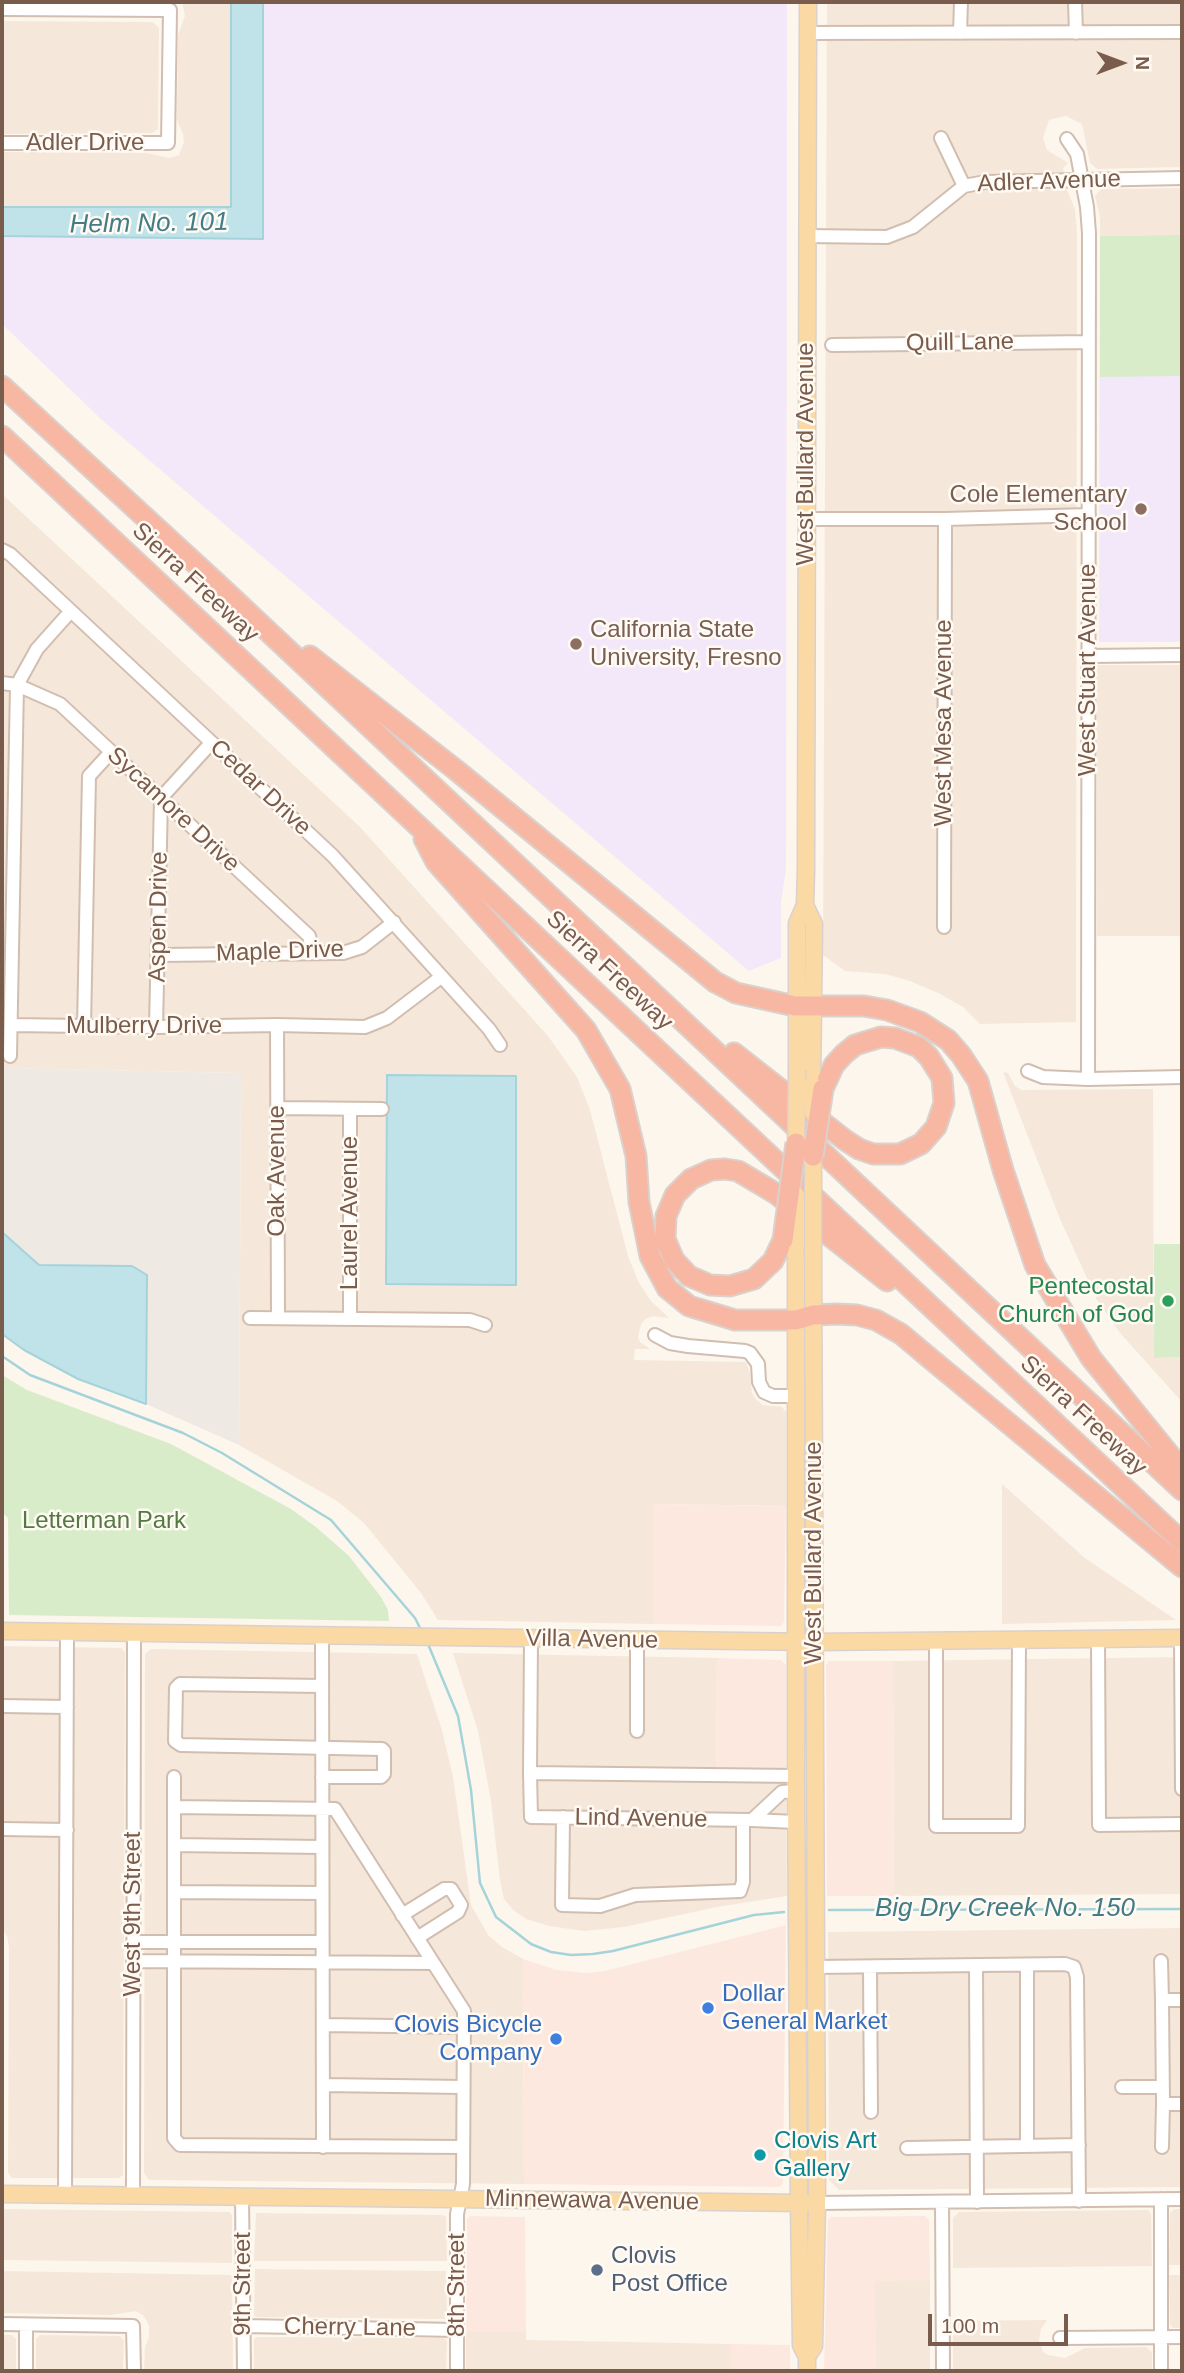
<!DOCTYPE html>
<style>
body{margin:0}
#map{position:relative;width:1184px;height:2373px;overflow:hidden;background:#fdf6ec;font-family:Arial,sans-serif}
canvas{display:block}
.frame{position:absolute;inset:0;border:4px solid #7a5c4d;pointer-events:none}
.north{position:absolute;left:1086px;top:28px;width:70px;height:70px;-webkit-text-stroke:5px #fffaf3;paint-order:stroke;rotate:90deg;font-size:19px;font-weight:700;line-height:28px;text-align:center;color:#7a5c4d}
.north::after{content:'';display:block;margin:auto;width:24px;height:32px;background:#7a5c4d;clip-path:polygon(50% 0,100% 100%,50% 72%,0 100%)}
.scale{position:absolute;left:928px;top:2314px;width:140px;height:32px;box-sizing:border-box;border:4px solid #7a5c4d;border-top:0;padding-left:9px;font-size:21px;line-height:24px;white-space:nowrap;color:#7a5c4d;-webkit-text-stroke:5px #fffaf3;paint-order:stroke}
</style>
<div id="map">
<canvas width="1184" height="2373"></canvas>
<div class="frame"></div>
<div class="north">N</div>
<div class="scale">100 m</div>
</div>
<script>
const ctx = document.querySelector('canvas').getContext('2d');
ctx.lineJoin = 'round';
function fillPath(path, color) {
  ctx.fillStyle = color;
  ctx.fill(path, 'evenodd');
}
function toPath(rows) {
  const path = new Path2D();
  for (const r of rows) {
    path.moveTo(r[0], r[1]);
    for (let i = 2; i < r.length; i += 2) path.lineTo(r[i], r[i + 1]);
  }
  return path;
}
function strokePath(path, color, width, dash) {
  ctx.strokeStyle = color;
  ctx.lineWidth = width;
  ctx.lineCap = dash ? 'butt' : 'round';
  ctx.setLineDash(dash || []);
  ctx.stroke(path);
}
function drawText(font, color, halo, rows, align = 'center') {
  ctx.font = font + ' Arial,sans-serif';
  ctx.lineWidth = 5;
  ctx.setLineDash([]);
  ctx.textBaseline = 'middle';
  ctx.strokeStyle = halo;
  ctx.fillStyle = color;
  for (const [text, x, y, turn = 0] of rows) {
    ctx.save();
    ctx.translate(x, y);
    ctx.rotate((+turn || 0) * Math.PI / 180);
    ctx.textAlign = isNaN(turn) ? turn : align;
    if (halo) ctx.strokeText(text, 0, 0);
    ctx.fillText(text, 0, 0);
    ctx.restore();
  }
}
fillPath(toPath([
 [182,2,231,2,232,207,2,207,2,152,147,153,169,158,179,155,184,142,183,134,177,120,178,35,185,16],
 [827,2,1182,2,1182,167,1097,169,1090,163,1082,124,1066,116,1049,120,1043,138,1047,150,1068,163,1063,168,1067,190,1075,209,1077,233,1076,1022,980,1024,963,1007,940,994,910,981,885,974,845,971,823,955],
 [2,21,153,22,159,28,158,129,152,133,2,134],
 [1182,188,1182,235,1100,236,1100,217,1095,196,1101,189],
 [2,494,360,827,548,1036,577,1077,590,1110,628,1256,639,1283,651,1301,669,1318,653,1316,645,1319,641,1324,638,1337,640,1342,650,1349,635,1349,634,1360,746,1362,750,1373,752,1393,756,1399,763,1405,782,1407,786,1412,786,1506,653,1504,653,1624,438,1620,421,1593,364,1523,337,1501,239,1445,241,1073,2,1068],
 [1097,665,1182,665,1182,936,1097,936],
 [1003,1072,1008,1073,1015,1086,1021,1090,1153,1089,1154,1358,1182,1357,1182,1402,1120,1333,1097,1300,1060,1219],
 [1002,1484,1085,1558,1176,1620,1002,1624],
 [2,1646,121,1648,125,1652,123,2175,119,2178,12,2178,8,2173,9,1947,7,1936,2,1928],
 [151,1649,417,1654,442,1730,453,1777,471,1905,488,1935,502,1947,523,1959,524,2184,149,2180,144,2173,145,1654],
 [453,1653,717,1658,716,1782,786,1783,787,1896,717,1907,624,1927,584,1931,549,1926,526,1919,513,1910,504,1899,500,1881,491,1801,478,1731],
 [1182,1657,1182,1894,894,1896,893,1661],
 [1182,1928,1182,2187,839,2190,829,2180,828,1932],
 [2,2209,229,2212,232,2215,232,2263,2,2260],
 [1174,2209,1182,2209,1182,2265,1169,2265,1170,2213],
 [1148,2210,1151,2214,1152,2266,953,2268,953,2218,959,2212],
 [256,2213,442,2215,446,2217,447,2261,254,2261],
 [255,2269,446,2271,447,2316,444,2319,257,2317,254,2315],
 [2,2271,232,2275,233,2371,144,2371,145,2347,149,2337,149,2326,144,2316,136,2311,111,2315,2,2313],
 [1169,2275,1182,2275,1182,2328,1173,2328,1170,2325],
 [874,2280,930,2280,930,2371,876,2371],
 [1047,2320,1041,2329,1039,2340,1043,2352,1048,2355,1065,2358,1085,2348,1146,2347,1152,2352,1152,2371,953,2371,953,2321],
 [466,2332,526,2332,526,2340,730,2344,730,2371,466,2371],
 [2,2335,12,2335,16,2339,16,2371,2,2371],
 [40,2335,120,2336,124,2340,123,2371,36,2371,36,2339],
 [256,2337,445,2338,447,2341,446,2371,254,2371,254,2340]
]), '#f5e8da');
fillPath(toPath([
 [653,1504,786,1506,784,1622,781,1626,653,1624],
 [717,1658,781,1660,786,1665,786,1783,716,1782],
 [829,1661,893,1661,894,1896,827,1896,826,1665],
 [786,1925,783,2183,779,2187,524,2184,523,1959,557,1970,586,1973,605,1971],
 [470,2216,525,2217,526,2332,466,2332,467,2219],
 [925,2216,929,2220,930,2280,875,2281,876,2371,824,2371,828,2220,831,2217],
 [730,2344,790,2345,790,2371,730,2371]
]), '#fde8e0');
fillPath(toPath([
 [2,1068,241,1073,239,1445,146,1404,147,1275,132,1266,38,1265,2,1232]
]), '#efe9e4');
fillPath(toPath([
 [232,2,787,2,786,869,781,902,781,958,749,971,102,420,2,324,2,209,234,207],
 [1182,235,1182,642,1099,642,1100,236]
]), '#f3e8fa');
fillPath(toPath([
 [1182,235,1182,376,1100,377,1100,236],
 [1154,1244,1182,1244,1182,1357,1154,1358],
 [2,1375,27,1390,171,1444,291,1509,316,1527,349,1556,381,1597,388,1610,389,1621,9,1615,8,1518,2,1512]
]), '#d8ecc9');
const water = toPath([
 [231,2,263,2,263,239,2,236,2,207,231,207,231,2],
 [387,1075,516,1076,516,1285,386,1284,387,1075],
 [2,1232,39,1265,132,1266,147,1275,146,1404,78,1379,24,1350,2,1334,2,1232]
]);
fillPath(water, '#bfe3e8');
strokePath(water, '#a5d3da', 2);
strokePath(toPath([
 [2,1356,30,1375,183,1433,222,1453,331,1520,415,1618,422,1632],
 [428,1644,458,1716,471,1790,480,1883,496,1917,531,1944,551,1952,571,1955,593,1954,613,1951,754,1915,784,1912],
 [829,1910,1182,1909]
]), '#a5d3da', 2.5);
const minor = toPath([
 [1075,2,1076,33],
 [2,9,170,10,168,143,2,143],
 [808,33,1182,32],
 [960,33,961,2],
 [941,138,964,186],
 [1067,139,1077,154,1087,207,1089,233,1088,1079],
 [807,236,887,237,913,227,964,186,985,182,1182,178],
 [832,345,1089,342],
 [806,519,945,519,1089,515],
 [2,550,10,554,333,856,489,1029,500,1045],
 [1088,656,1182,655],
 [2,683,17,685,60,704,309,936,313,953],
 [944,927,945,519],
 [158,955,343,953,362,947,394,922],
 [11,1025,156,1027,277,1025,365,1027,387,1018,441,977],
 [277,1025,278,1317],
 [84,1027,89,776,111,752],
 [156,1027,161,798,211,743],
 [10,1056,17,685,37,649,70,612],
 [1028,1071,1043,1077,1088,1079,1182,1077],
 [277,1108,382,1109],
 [350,1109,350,1318],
 [250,1318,470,1320,485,1325],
 [655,1335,670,1343,688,1346,745,1351,750,1353,758,1364,759,1382,764,1392,773,1396,795,1396],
 [322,1635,323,2147],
 [1181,1638,1182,1789],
 [531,1639,530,1773,797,1776],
 [1098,1639,1099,1825,1182,1824],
 [637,1640,637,1731],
 [936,1641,936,1826,1018,1826,1019,1640],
 [322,1686,180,1684,176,1688,175,1741,181,1745,382,1749,384,1751,384,1774,381,1777,322,1777],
 [2,1706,67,1707],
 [530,1773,531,1817,752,1820],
 [174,1777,174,2138,180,2145,463,2147],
 [796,1791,782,1792,752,1820,796,1822],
 [174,1807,335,1809,464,2011,463,2184,457,2214,457,2371],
 [563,1817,562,1905,600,1906,635,1895,740,1891,743,1882,743,1820],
 [2,1829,67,1830],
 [174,1845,322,1847],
 [174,1892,322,1893],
 [402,1915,444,1889,451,1889,461,1905,458,1912,417,1938],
 [133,1942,322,1942],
 [133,1961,433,1963],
 [1161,1961,1162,2000],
 [976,1965,977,2202],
 [815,1967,1065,1964,1074,1967,1077,1977,1079,2201],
 [870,1967,871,2112],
 [1182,2000,1162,2000,1163,2104,1182,2104],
 [323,2025,464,2027],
 [323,2085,463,2087],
 [1122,2087,1162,2087],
 [1027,2146,1027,1965],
 [1162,2147,1163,2104],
 [907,2148,1079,2145],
 [65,2195,67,1632],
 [133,2195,134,1632],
 [242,2197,244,2371],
 [817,2203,1182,2199],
 [942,2203,943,2371],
 [2,2324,133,2326,134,2371],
 [26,2325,26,2371],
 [243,2326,457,2330],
 [1060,2338,1182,2337],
 [1161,2371,1161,2199]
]);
const major = toPath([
 [805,905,814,924,812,1084],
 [797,1070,797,923,805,905,806,870,808,2],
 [796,1245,796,1791,799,2203,801,2345,807,2357,807,2371],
 [2,1631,815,1642,1182,1638],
 [2,2194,807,2203],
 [807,2357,814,2346,817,2203,813,1259]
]);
const highway = toPath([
 [2,386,223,589,1182,1490],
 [2,436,1182,1542],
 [310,656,456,770,715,982,736,993,795,1006,864,1006,887,1010,920,1022,948,1040,961,1055,978,1081,1003,1170,1035,1265,1091,1358,1182,1470],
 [424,839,436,862,586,1030,620,1089,636,1156,639,1202,650,1256,667,1288,689,1306,735,1320,796,1320,813,1315,837,1314,857,1315,876,1320,901,1334,932,1360,1182,1567],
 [734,1053,845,1140,859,1149,873,1154,900,1154,921,1144,936,1127,944,1103,942,1078,929,1057,919,1047,895,1038,881,1037,855,1045,844,1054,834,1065,823,1089],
 [783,1240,773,1261,754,1279,730,1286,710,1285,689,1276,674,1260,665,1239,666,1216,675,1195,691,1179,711,1170,725,1169,738,1171,775,1193,887,1281]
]);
strokePath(minor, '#d1beb0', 16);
strokePath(major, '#dad1cd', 19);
strokePath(highway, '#dad1cd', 23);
strokePath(minor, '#fff', 12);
strokePath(major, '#fbd9a5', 16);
strokePath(highway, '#f7b7a3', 19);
const majorBridge = toPath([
 [812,1084,813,1113],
 [813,1146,813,1259],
 [796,1155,797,1070],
 [796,1245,796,1195]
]);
const highwayBridge = toPath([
 [813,1156,823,1089],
 [783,1240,796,1143]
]);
strokePath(majorBridge, '#dad1cd', 19, []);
strokePath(highwayBridge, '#dad1cd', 23, []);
strokePath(majorBridge, '#fbd9a5', 16);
strokePath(highwayBridge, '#f7b7a3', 19);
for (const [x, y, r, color] of [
 [1141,509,7,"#8d6e63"],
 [576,644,7,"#8d6e63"],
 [1168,1301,7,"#2e9e5b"],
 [708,2008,7,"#3f7fe0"],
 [556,2039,7,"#3f7fe0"],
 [760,2155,7,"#0f9aa8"],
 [597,2270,7,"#5c6f8a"]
]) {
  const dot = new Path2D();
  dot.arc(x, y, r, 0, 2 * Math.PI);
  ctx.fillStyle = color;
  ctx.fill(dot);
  strokePath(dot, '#fffaf3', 2.5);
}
drawText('24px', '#7a5c4d', '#fffaf3', [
 ["Adler Drive",85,143],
 ["Adler Avenue",1049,182,-2],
 ["Quill Lane",960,343,-1],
 ["West Bullard Avenue",806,454,-90],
 ["Sierra Freeway",195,583,43],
 ["West Stuart Avenue",1088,670,-90],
 ["West Mesa Avenue",944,723,-90],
 ["Cedar Drive",260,788,43],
 ["Sycamore Drive",173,810,43],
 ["Aspen Drive",159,917,-89],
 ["Maple Drive",280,952,-2],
 ["Sierra Freeway",609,971,43],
 ["Mulberry Drive",144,1026],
 ["Oak Avenue",277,1171,-90],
 ["Laurel Avenue",350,1213,-90],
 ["Sierra Freeway",1083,1416,43],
 ["West Bullard Avenue",814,1553,-90],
 ["Villa Avenue",592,1640,1],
 ["Lind Avenue",641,1819,1],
 ["West 9th Street",133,1914,-90],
 ["Minnewawa Avenue",592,2201,1],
 ["9th Street",243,2284,-90],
 ["8th Street",457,2285,-90],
 ["Cherry Lane",350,2328,1]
]);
drawText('24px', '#785e54', '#fffaf3', [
 ["Cole Elementary",1127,495],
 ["School",1127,523],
 ["California State",590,630,"left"],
 ["University, Fresno",590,658,"left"]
], 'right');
drawText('24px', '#27864d', '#fffaf3', [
 ["Pentecostal",1154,1287],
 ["Church of God",1154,1315]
], 'right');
drawText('24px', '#537a41', '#fffaf3', [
 ["Letterman Park",104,1521]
]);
drawText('24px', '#366cbe', '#fffaf3', [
 ["Dollar",722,1994],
 ["General Market",722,2022],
 ["Clovis Bicycle",542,2025,"right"],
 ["Company",542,2053,"right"]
], 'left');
drawText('24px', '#0d838f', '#fffaf3', [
 ["Clovis Art",774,2141],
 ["Gallery",774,2169]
], 'left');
drawText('24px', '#4e5e75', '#fffaf3', [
 ["Clovis",611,2256],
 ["Post Office",611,2284]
], 'left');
drawText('italic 26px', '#437c86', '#fffaf3', [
 ["Helm No. 101",149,224,-1],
 ["Big Dry Creek No. 150",1005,1909]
]);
</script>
